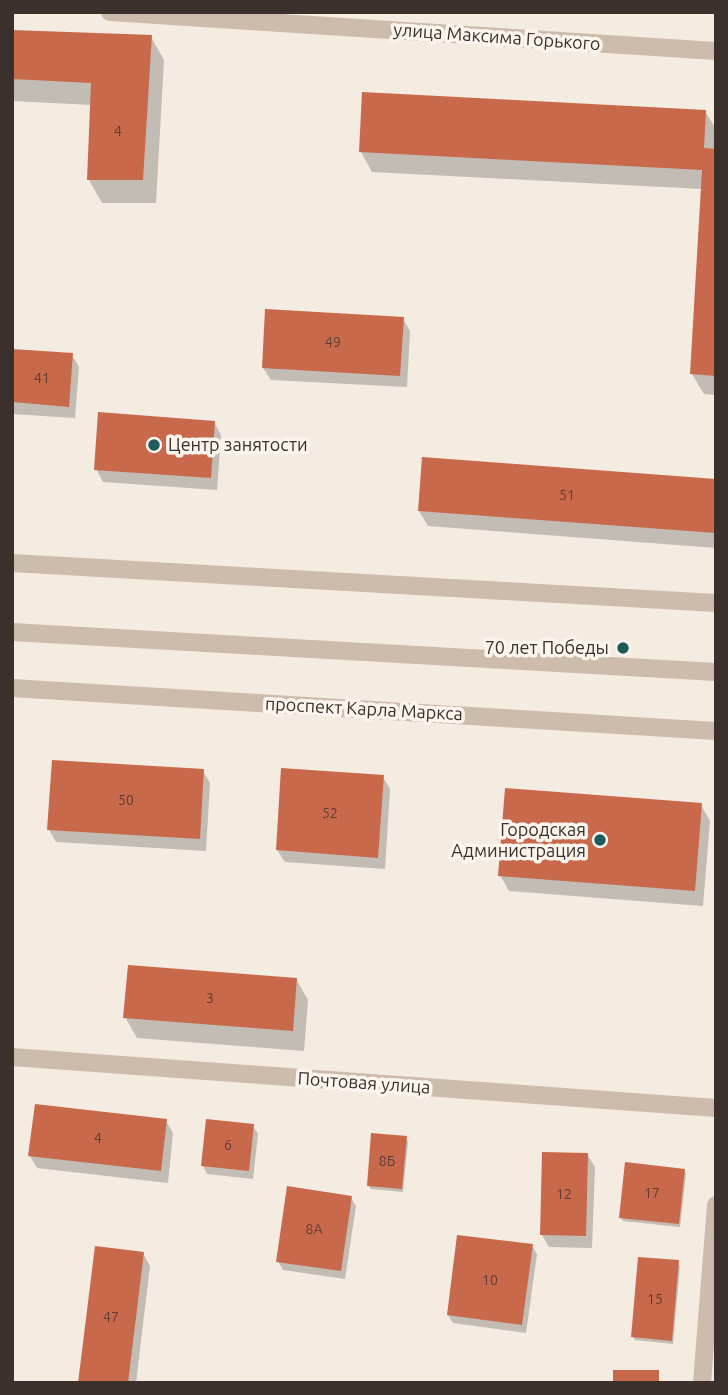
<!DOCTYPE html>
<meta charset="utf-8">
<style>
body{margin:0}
#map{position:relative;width:728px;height:1395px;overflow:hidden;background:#f4ebe1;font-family:Ubuntu,sans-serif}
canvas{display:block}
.frame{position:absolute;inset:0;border:14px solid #3b302b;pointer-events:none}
</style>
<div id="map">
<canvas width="728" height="1395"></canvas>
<div class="frame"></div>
</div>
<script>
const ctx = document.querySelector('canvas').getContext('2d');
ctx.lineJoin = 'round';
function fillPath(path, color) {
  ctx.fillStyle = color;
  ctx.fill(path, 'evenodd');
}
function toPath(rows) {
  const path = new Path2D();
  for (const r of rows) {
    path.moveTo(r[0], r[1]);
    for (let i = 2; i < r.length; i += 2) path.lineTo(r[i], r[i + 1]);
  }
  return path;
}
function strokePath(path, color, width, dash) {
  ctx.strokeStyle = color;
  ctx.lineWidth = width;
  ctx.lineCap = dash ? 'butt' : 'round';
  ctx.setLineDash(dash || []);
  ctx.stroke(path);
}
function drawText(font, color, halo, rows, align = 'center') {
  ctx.font = font + ' Ubuntu,sans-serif';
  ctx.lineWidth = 7;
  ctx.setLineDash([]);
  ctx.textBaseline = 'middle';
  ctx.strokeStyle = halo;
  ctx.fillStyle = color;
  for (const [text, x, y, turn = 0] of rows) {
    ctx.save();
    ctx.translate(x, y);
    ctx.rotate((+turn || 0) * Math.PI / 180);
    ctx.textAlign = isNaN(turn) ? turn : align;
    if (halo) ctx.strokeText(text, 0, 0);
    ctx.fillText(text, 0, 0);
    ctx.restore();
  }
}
fillPath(toPath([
 [12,31,151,37,164,60,156,203,102,203,89,180,92,105,12,101],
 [705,111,716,129,716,395,704,394,692,374,702,189,372,172,361,152],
 [403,319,410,331,407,387,271,380,263,368],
 [12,350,72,355,79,367,75,418,12,414],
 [214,422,221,435,217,490,103,482,96,469],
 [716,481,716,548,428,526,419,511],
 [203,771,210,783,206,851,56,842,49,830],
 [383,777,390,789,385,869,285,862,277,850],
 [701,805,710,821,703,906,509,891,500,875],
 [296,979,308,1000,304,1051,137,1038,125,1017],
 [166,1121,173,1133,168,1183,37,1168,30,1156],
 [253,1126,258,1134,253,1179,207,1174,203,1166],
 [406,1138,408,1142,403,1192,371,1189,368,1185],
 [587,1154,595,1167,592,1248,549,1247,542,1235],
 [684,1170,686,1174,680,1227,623,1221,621,1218],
 [351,1198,356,1206,345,1279,283,1270,278,1261],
 [532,1246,537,1254,526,1333,453,1323,448,1315],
 [143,1253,150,1266,136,1383,80,1383],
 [677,1262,680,1266,673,1344,635,1340,633,1337]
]), '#0003');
fillPath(toPath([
 [12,30,152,35,143,180,87,180,91,83,12,79],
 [362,92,706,110,704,148,716,149,716,376,690,374,702,170,359,152],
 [265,309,404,317,400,376,262,368],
 [12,349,73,353,69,407,12,402],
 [98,412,215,421,211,478,94,470],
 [422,457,716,479,716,533,418,511],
 [52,760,204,769,200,839,47,830],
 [281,768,384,775,378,858,276,850],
 [505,788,702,803,695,891,498,876],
 [128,965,297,978,293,1031,123,1018],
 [35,1104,167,1119,161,1171,28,1156],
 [206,1119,254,1124,249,1171,201,1166],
 [371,1133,407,1136,402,1189,367,1186],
 [542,1152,588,1153,586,1236,540,1235],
 [625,1162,685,1169,679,1224,619,1218],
 [287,1186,352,1196,341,1271,276,1262],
 [457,1235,533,1244,522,1325,447,1315],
 [95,1246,144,1252,128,1383,78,1383],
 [638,1257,679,1260,672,1341,631,1337],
 [613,1370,659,1370,659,1383,613,1383]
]), '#c8694b');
strokePath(toPath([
 [12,632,716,672]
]), '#cdbbac', 18);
strokePath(toPath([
 [110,12,716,51],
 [12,1057,716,1108],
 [702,1383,716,1205]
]), '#cdbbac', 18);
strokePath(toPath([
 [12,563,716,603],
 [12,688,716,731]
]), '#cdbbac', 18);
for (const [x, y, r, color] of [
 [154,445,7,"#1f5a5e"],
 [623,648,7,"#1f5a5e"],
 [600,840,7,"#1f5a5e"]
]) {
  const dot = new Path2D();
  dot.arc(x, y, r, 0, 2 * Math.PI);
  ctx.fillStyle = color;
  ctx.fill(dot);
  strokePath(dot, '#fbf5ee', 2.5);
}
drawText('14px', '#5e3e33', null, [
 ["4",118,131],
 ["49",333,342],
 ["41",42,378],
 ["51",567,495],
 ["50",126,800],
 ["52",330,813],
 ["3",210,998],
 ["4",98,1138],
 ["6",228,1145],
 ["8Б",387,1161],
 ["17",652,1193],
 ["12",564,1194],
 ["8А",314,1229],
 ["10",490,1280],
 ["15",655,1299],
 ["47",111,1317]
]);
drawText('18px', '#3b302b', '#fbf5ee', [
 ["улица Максима Горького",497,37,4],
 ["проспект Карла Маркса",364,709,3],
 ["Почтовая улица",364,1083,4]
]);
drawText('18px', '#3b302b', '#fbf5ee', [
 ["Центр занятости",168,445,"left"],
 ["70 лет Победы",609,648],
 ["Городская",586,830],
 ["Администрация",586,851]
], 'right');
</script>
